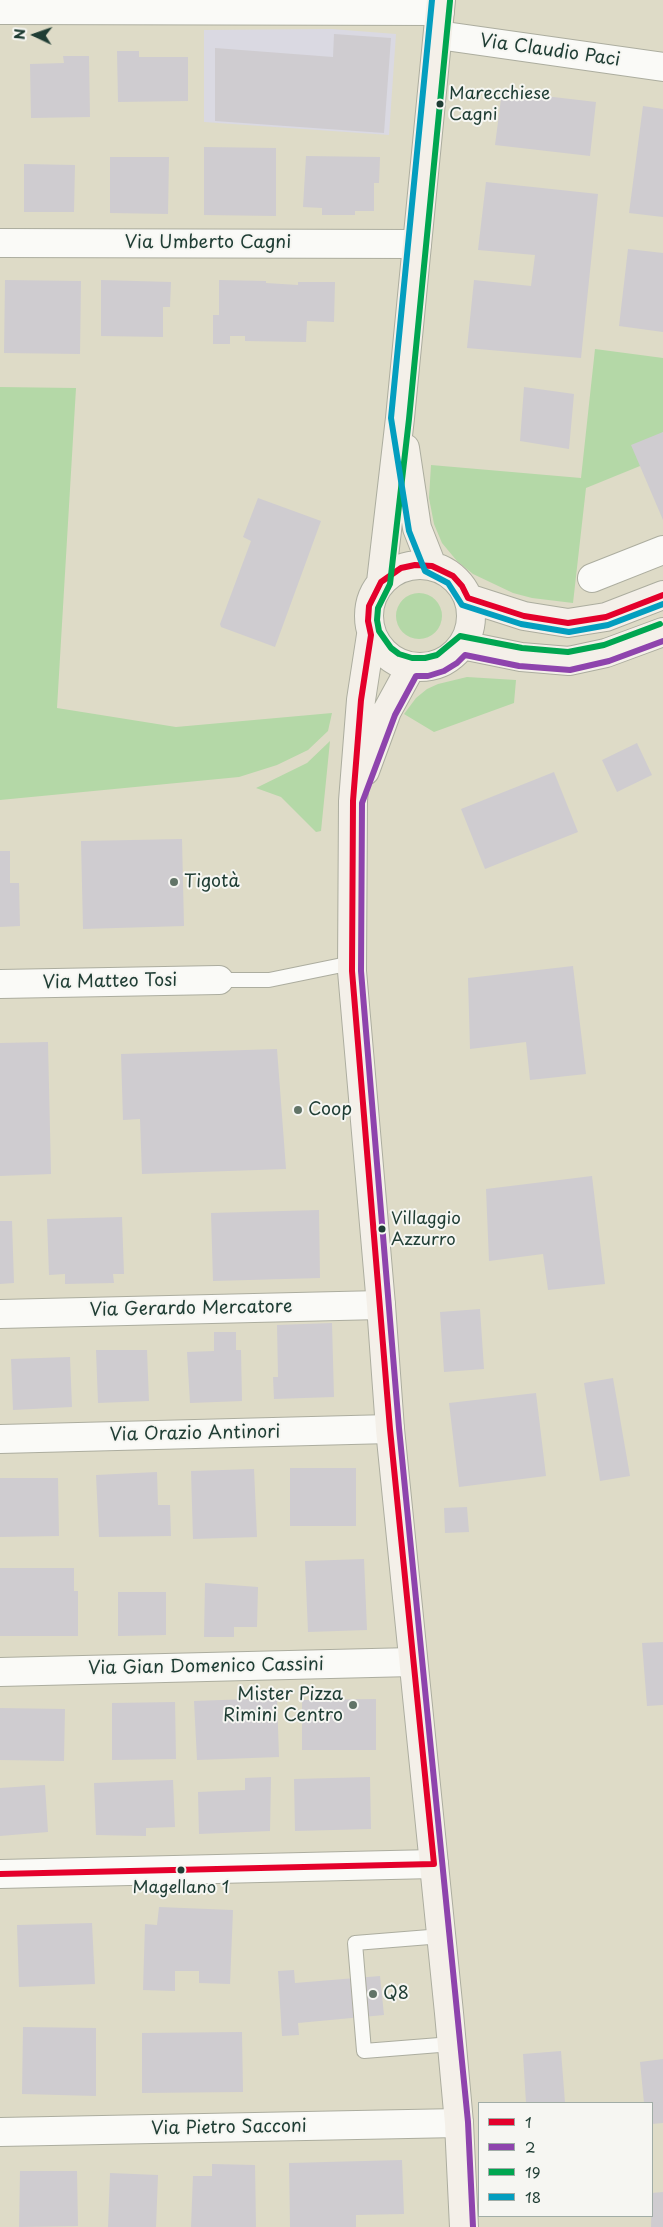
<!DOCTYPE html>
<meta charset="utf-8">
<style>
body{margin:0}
#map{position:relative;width:663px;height:2227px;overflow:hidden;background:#dedbc7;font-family:"Playpen Sans",sans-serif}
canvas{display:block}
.legend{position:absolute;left:478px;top:2102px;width:175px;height:115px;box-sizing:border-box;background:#f6f6f2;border:1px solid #a0aca6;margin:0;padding:6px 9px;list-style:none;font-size:15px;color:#1f3d34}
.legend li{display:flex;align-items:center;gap:10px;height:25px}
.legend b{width:25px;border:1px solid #a0aca6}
.north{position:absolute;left:10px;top:10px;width:50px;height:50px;-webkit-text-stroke:4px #f6f6f2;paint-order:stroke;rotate:273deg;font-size:14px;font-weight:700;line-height:20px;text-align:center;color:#1f3d34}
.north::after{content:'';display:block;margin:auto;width:18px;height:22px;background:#1f3d34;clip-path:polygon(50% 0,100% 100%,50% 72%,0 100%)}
</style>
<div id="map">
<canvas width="663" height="2227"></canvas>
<ul class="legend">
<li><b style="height:6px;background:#e4002b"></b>1</li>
<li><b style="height:6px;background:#8e44ad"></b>2</li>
<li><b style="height:6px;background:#00a651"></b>19</li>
<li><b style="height:6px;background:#039ebf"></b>18</li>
</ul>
<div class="north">N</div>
</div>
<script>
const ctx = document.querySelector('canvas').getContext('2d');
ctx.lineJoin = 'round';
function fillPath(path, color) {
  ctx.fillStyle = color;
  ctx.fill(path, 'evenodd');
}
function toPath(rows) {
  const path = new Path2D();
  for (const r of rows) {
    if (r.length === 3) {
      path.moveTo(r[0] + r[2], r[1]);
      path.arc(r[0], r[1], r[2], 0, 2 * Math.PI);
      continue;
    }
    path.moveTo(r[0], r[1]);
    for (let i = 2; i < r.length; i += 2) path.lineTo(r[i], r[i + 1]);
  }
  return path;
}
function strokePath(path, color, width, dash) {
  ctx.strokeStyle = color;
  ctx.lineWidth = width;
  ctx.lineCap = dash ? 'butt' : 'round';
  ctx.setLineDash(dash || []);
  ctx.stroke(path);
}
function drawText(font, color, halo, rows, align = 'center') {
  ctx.font = font + ' "Playpen Sans",sans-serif';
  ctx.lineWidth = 4;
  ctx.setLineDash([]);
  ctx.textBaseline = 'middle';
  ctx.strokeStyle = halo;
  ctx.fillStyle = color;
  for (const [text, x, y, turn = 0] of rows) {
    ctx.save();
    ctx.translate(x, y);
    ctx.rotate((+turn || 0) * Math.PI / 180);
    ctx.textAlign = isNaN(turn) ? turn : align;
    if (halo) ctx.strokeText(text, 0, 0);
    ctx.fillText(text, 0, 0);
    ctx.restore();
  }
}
fillPath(toPath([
 [332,29,396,34,389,135,204,122,204,30]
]), '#dad9e2');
fillPath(toPath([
 [595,349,663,358,663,432,640,466,586,488,573,603,532,598,513,593,473,574,457,561,442,543,434,524,429,498,431,465,581,478],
 [0,387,76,388,57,708,176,727,332,713,328,731,308,750,277,765,239,777,0,800],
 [419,616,23],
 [467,677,516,680,514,703,434,732,404,714,416,698,427,689,438,684],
 [330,741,321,831,316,832,281,797,256,788,307,763]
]), '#b4d8a7');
fillPath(toPath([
 [334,34,391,38,384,133,215,121,215,48,333,57],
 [117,51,139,51,139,57,188,57,188,101,118,102],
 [63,56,89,56,90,117,31,118,30,64,64,63],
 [502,91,596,102,590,156,495,145],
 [643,106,663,109,663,217,629,213],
 [204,147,276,148,276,216,204,215],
 [306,156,380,157,379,183,374,183,374,211,355,211,355,215,322,215,322,208,303,207],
 [110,157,169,157,168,214,110,213],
 [24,164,75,165,74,212,24,212],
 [486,182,598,194,581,358,467,348,474,280,531,286,535,255,478,250],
 [628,249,663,253,663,332,619,326],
 [5,280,81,281,80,354,4,353],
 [101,280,171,282,170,307,163,307,163,337,101,336],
 [219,280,266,281,266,283,298,285,298,282,335,282,334,322,307,321,306,342,245,341,245,336,230,336,230,344,213,344,213,315,219,315],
 [524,387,574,394,569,449,520,441],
 [663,432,663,520,631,445],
 [258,498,321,521,275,647,221,627,220,624,251,541,243,537],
 [637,743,652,775,617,792,602,760],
 [554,772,578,832,485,869,461,809],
 [182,839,184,926,83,929,81,841],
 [0,851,10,851,10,883,19,883,20,926,0,927],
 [573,966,586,1074,530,1080,526,1042,470,1049,468,978],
 [48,1042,51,1174,0,1176,0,1043],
 [277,1049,286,1169,142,1174,140,1119,123,1120,121,1054],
 [592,1176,605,1284,548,1290,543,1254,489,1261,486,1189],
 [319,1210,320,1278,213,1281,211,1213],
 [122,1217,124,1274,113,1274,114,1283,65,1284,65,1274,49,1275,47,1219],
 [0,1221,12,1221,14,1283,0,1284],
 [480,1309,484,1369,444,1372,440,1312],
 [332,1323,334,1397,274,1399,273,1377,278,1377,277,1325],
 [214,1332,236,1332,236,1350,241,1350,242,1401,190,1403,187,1352,214,1351],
 [96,1350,147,1350,149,1401,98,1403],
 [70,1357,72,1407,13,1410,11,1359],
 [613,1378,630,1476,600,1481,584,1383],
 [536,1393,546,1476,459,1487,449,1403],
 [290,1468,356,1468,356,1526,290,1526],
 [254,1469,257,1537,193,1539,191,1471],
 [157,1472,158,1505,170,1505,171,1536,99,1537,96,1475],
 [0,1478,58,1478,59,1536,0,1537],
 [467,1507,469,1532,445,1533,444,1508],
 [364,1559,367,1630,308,1632,305,1561],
 [0,1568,74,1568,74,1591,78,1591,78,1636,0,1636],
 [205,1583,258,1587,257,1627,234,1627,234,1637,204,1637],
 [118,1592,166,1592,166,1635,118,1636],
 [663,1642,663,1705,647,1706,642,1643],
 [277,1698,279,1757,197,1760,194,1701],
 [376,1699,376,1750,302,1750,302,1700],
 [175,1702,176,1759,112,1760,112,1703],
 [0,1708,65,1709,64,1761,0,1760],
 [271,1777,270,1831,199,1834,198,1792,245,1790,245,1778],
 [370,1777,371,1829,295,1831,294,1779],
 [173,1780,175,1827,146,1828,146,1836,96,1835,94,1783],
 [45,1785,48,1832,0,1836,0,1788],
 [159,1907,233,1910,230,1984,199,1983,199,1971,175,1971,175,1991,143,1990,145,1924,157,1925],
 [92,1923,95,1984,19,1987,17,1925],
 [294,1970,295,1983,380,1976,384,2015,298,2023,299,2035,282,2036,278,1971],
 [23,2027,96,2028,96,2096,22,2094],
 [242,2032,243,2092,142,2093,142,2033],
 [561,2051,565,2103,526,2103,523,2054],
 [663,2059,663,2123,652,2124,652,2103,644,2103,640,2062],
 [402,2160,404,2214,356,2215,356,2227,290,2227,289,2163],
 [212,2164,255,2165,256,2227,191,2227,193,2176,212,2176],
 [20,2171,77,2171,78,2226,19,2227],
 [110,2173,158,2175,156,2227,108,2227],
 [663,2192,663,2227,651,2227,652,2193]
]), '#cfccd0');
const lane = toPath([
 [219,980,269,980,352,963],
 [442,1936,355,1943,364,2051,452,2044]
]);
const street = toPath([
 [0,10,440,11],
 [438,35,663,67],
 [0,243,417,244],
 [592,578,663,550],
 [0,984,219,980],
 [0,1314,381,1305],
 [0,1439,390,1429],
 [0,1672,413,1662],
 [0,1874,434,1864],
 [0,2132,459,2123]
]);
const secondary = toPath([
 [405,448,417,528,432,566],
 [420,616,51],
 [381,582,400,418,441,0],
 [468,598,524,616,568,623,606,617,663,595],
 [371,635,361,700,353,801,352,971,381,1305,390,1429,449,2013,459,2123,464,2227],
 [462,645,521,657,569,661,606,653,663,632],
 [365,771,387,711,411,667]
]);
strokePath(lane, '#acad9f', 16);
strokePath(street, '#acad9f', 30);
strokePath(secondary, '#acad9f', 30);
strokePath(lane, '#fafaf7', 14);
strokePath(street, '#fafaf7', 28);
strokePath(secondary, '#f4f0e9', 28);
strokePath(toPath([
 [0,1874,434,1864,390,1429,352,971,353,801,361,700,371,635,368,621,369,606,381,582,401,568,415,565,432,566,453,576,462,586,468,598,524,616,568,623,606,617,663,595]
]), '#e4002b', 6);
strokePath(toPath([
 [473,2227,468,2122,399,1428,361,971,362,803,395,715,416,676,428,676,444,671,457,663,465,655,519,666,570,670,609,661,663,641]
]), '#8e44ad', 6);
strokePath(toPath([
 [450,1,409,419,390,584,378,608,377,620,379,631,391,648,399,654,412,658,425,658,437,655,460,636,522,648,568,652,604,645,660,624]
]), '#00a651', 6);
strokePath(toPath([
 [432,0,391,418,409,531,425,571,448,583,462,605,521,624,569,632,608,625,663,604]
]), '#039ebf', 6);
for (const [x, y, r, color] of [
 [440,104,4.5,"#1f3d34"],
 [174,882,5,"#627467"],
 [298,1110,5,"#627467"],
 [382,1229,4.5,"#1f3d34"],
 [353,1705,5,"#627467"],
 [181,1870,4.5,"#1f3d34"],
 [373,1994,5,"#627467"]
]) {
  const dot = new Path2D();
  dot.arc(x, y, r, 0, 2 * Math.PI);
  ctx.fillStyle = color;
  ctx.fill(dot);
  strokePath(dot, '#f6f6f2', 2);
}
drawText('17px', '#1f3d34', '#f6f6f2', [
 ["Marecchiese",449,94],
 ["Cagni",449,115],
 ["Villaggio",391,1219],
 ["Azzurro",391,1240],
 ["Magellano 1",181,1888,"center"]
], 'left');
drawText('18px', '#1f3d34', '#f6f6f2', [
 ["Via Claudio Paci",550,51,8],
 ["Via Umberto Cagni",208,243],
 ["Via Matteo Tosi",110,982,-1],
 ["Via Gerardo Mercatore",191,1309,-1],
 ["Via Orazio Antinori",195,1434,-1],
 ["Via Gian Domenico Cassini",206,1667,-1],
 ["Via Pietro Sacconi",229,2128,-1]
]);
drawText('18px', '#1f3d34', '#f6f6f2', [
 ["Tigotà",184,882],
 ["Coop",308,1110],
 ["Mister Pizza",343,1695,"right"],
 ["Rimini Centro",343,1716,"right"],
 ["Q8",383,1994]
], 'left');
</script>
